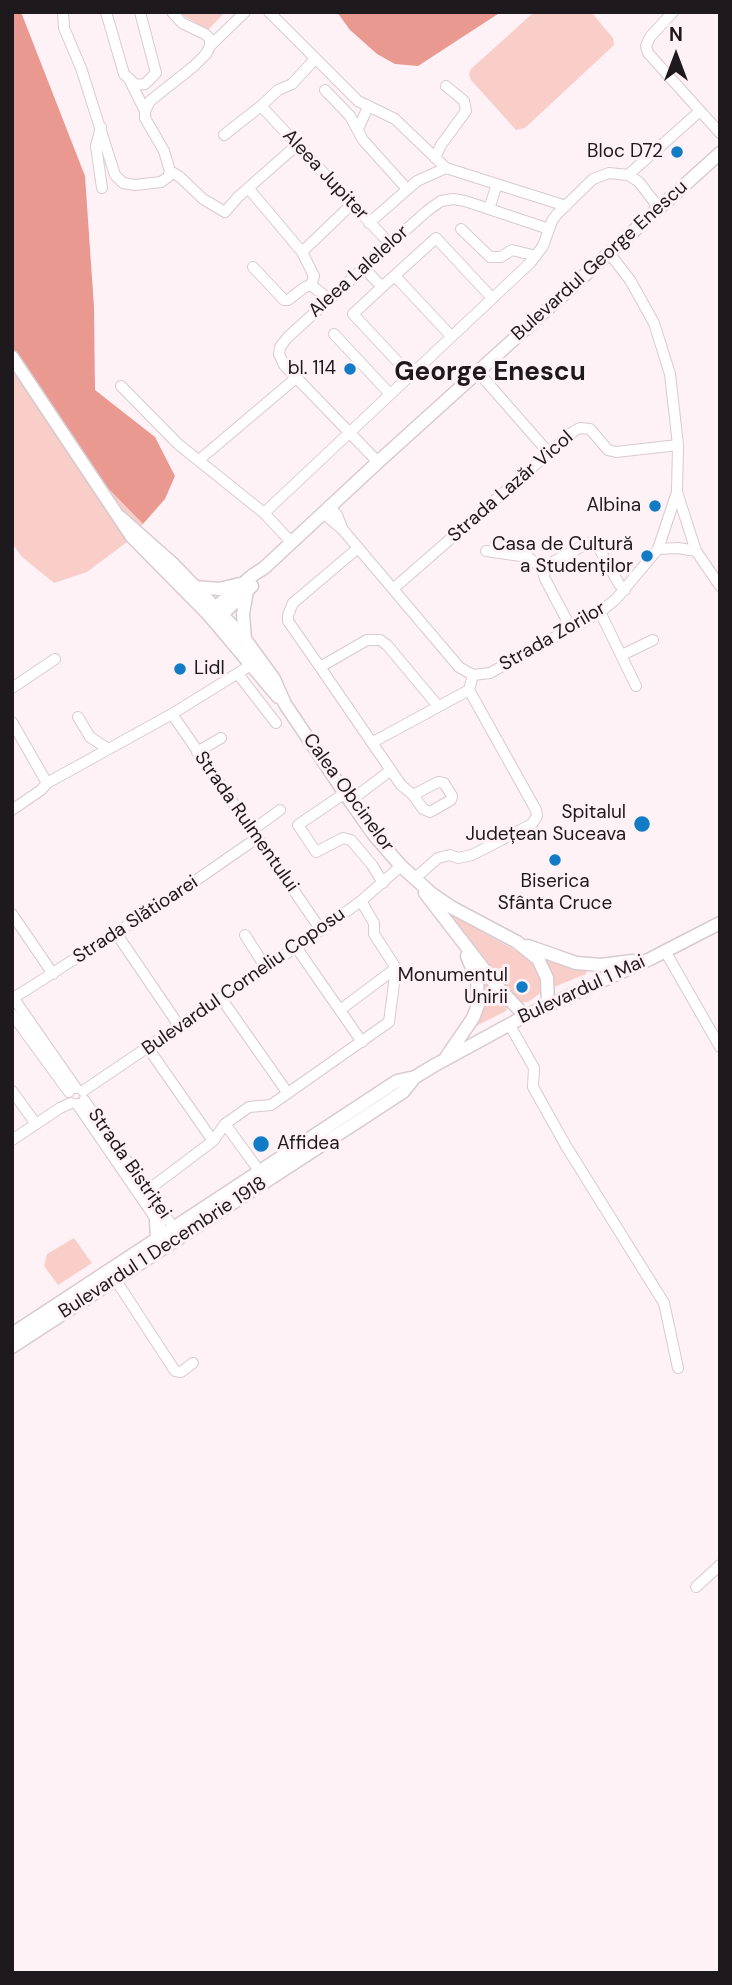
<!DOCTYPE html>
<meta charset="utf-8">
<style>
body{margin:0}
#map{position:relative;width:732px;height:1985px;overflow:hidden;background:#fef2f7;font-family:"DM Sans",sans-serif}
canvas{display:block}
.frame{position:absolute;inset:0;border:14px solid #1e191c;pointer-events:none}
.north{position:absolute;left:641px;top:21px;width:70px;height:70px;-webkit-text-stroke:5px #fef2f7;paint-order:stroke;rotate:0deg;font-size:19px;font-weight:700;line-height:28px;text-align:center;color:#1e191c}
.north::after{content:'';display:block;margin:auto;width:24px;height:32px;background:#1e191c;clip-path:polygon(50% 0,100% 100%,50% 72%,0 100%)}
</style>
<div id="map">
<canvas width="732" height="1985"></canvas>
<div class="frame"></div>
<div class="north">N</div>
</div>
<script>
const ctx = document.querySelector('canvas').getContext('2d');
ctx.lineJoin = 'round';
function fillPath(path, color) {
  ctx.fillStyle = color;
  ctx.fill(path, 'evenodd');
}
function toPath(rows) {
  const path = new Path2D();
  for (const r of rows) {
    path.moveTo(r[0], r[1]);
    for (let i = 2; i < r.length; i += 2) path.lineTo(r[i], r[i + 1]);
  }
  return path;
}
function strokePath(path, color, width, dash) {
  ctx.strokeStyle = color;
  ctx.lineWidth = width;
  ctx.lineCap = dash ? 'butt' : 'round';
  ctx.setLineDash(dash || []);
  ctx.stroke(path);
}
function drawText(font, color, halo, rows, align = 'center') {
  ctx.font = font + ' "DM Sans",sans-serif';
  ctx.lineWidth = 6;
  ctx.setLineDash([]);
  ctx.textBaseline = 'middle';
  ctx.strokeStyle = halo;
  ctx.fillStyle = color;
  for (const [text, x, y, turn = 0] of rows) {
    ctx.save();
    ctx.translate(x, y);
    ctx.rotate((+turn || 0) * Math.PI / 180);
    ctx.textAlign = isNaN(turn) ? turn : align;
    if (halo) ctx.strokeText(text, 0, 0);
    ctx.fillText(text, 0, 0);
    ctx.restore();
  }
}
fillPath(toPath([
 [177,12,225,12,208,30],
 [534,12,591,12,613,38,614,45,525,128,516,130,471,80,469,74,471,69],
 [12,350,89,469,143,524,131,539,87,572,54,583,22,557,12,543],
 [440,908,536,962,543,972,542,992,528,1002,517,1003],
 [544,958,587,968,586,974,554,987],
 [473,961,508,1006,506,1011,472,1028],
 [74,1238,92,1263,58,1285,44,1266,47,1254]
]), '#facec8');
fillPath(toPath([
 [12,12,21,12,85,176,94,307,95,390,155,437,175,476,165,499,143,524,89,469,12,350],
 [337,12,501,12,418,66,395,64,377,54,350,30]
]), '#ea9990');
const minor = toPath([
 [63,12,64,28,81,68,115,175,123,183,135,185,161,182,168,177,170,171,164,151,145,118,145,111,150,101,194,66,206,54,210,46,210,39,205,34,182,23,172,12],
 [106,12,124,74,136,85,145,84,156,73,140,12],
 [269,12,358,101,395,119,446,168],
 [673,12,650,37,646,46,648,53,720,133],
 [210,46,245,12],
 [130,81,145,111],
 [325,90,350,116,363,140,407,189],
 [261,106,278,90,292,84,314,60],
 [101,127,96,146,102,188],
 [358,129,368,107],
 [224,135,261,106,390,244],
 [435,158,441,145,466,111,464,101,446,86],
 [170,171,180,177,203,199,225,212,238,197,297,145],
 [628,175,700,111],
 [249,189,302,252,314,276,311,285],
 [489,209,497,184],
 [369,223,417,181,446,168,566,206],
 [461,229,490,257,501,257,512,250,536,256],
 [302,252,352,204],
 [253,267,284,300,288,300,305,287,311,285,330,300],
 [364,268,382,287],
 [395,276,451,336],
 [334,334,390,394],
 [478,372,549,453],
 [410,375,353,314,382,287,436,238,492,298],
 [121,386,178,444,264,513],
 [199,460,296,378],
 [378,462,284,365,279,354,280,347,288,337,390,244,427,211,441,201,453,199,465,201,549,229],
 [677,492,696,551,720,586],
 [329,506,337,515,343,530],
 [323,513,343,530,459,667,473,675,490,673,600,612,616,599,658,549,677,492,678,445,670,374,654,323,630,280,609,253],
 [291,542,264,513,530,263,543,246,552,221,557,214,593,179,609,173,628,175,639,182,659,208],
 [658,549,678,548,696,551],
 [486,551,528,557,542,568,545,579,571,628],
 [542,568,588,543,596,543,619,584,625,590],
 [393,589,574,431,580,428,590,429,608,450,616,452,678,445],
 [600,612,636,686],
 [622,655,653,640],
 [320,667,288,621,288,615,293,603,358,548],
 [238,674,276,723],
 [12,688,55,659],
 [172,714,321,930],
 [78,717,90,737,108,749],
 [12,722,47,783],
 [373,742,469,690],
 [197,752,221,738],
 [345,793,298,825,316,852,343,838,351,840,372,865,383,883],
 [413,795,438,782,444,783,452,796,451,800,430,812,423,809,413,795,401,785,320,667,367,640,380,640,387,645,438,706],
 [350,801,391,770],
 [12,810,41,790,47,783,172,714,251,665],
 [251,831,280,810],
 [414,879,438,858,450,855,458,858,472,855,532,824,537,816,536,810,469,690,473,675],
 [12,914,53,974],
 [116,933,180,1027],
 [245,935,266,968],
 [296,947,362,1042],
 [665,951,720,1047],
 [12,996,76,1088],
 [221,998,287,1092],
 [12,999,172,897,257,838],
 [340,1010,396,968],
 [12,1014,69,1092],
 [509,1024,534,1068,533,1087,566,1146,664,1303,678,1368],
 [148,1048,213,1141],
 [12,1091,36,1124],
 [83,1091,321,930,361,901,401,866],
 [84,1100,176,1231],
 [77,1104,160,1225],
 [225,1124,260,1172],
 [12,1140,60,1108,71,1103],
 [148,1190,213,1141,225,1124,249,1107,271,1105,389,1022,396,968,374,934,374,923,361,901],
 [115,1279,175,1371,181,1372,193,1363],
 [696,1587,720,1565]
]);
const major = toPath([
 [12,357,132,537,208,614,278,697],
 [120,517,172,563,245,639,274,679,285,704,350,801,374,835,401,866,432,894,451,907,517,942,538,959,547,978,548,1005],
 [195,587,219,589,240,584],
 [208,614,253,575,264,568,378,462,720,153],
 [217,619,252,586],
 [245,639,243,614,247,591],
 [425,893,496,985,525,1016],
 [528,946,576,963,601,965,632,961],
 [447,1056,473,1018,478,1005,477,980,467,956],
 [156,1220,157,1239],
 [12,1334,397,1081,415,1077],
 [12,1347,403,1092,415,1077,435,1065,525,1016,650,959,720,923]
]);
strokePath(minor, '#d8cad0', 12);
strokePath(major, '#d8cad0', 15);
strokePath(minor, '#fff', 10);
strokePath(major, '#fff', 12);
for (const [x, y, r, color] of [
 [677,152,7,"#117bc6"],
 [350,369,7,"#117bc6"],
 [655,506,7,"#117bc6"],
 [647,556,7,"#117bc6"],
 [180,669,7,"#117bc6"],
 [642,824,9,"#117bc6"],
 [555,860,7,"#117bc6"],
 [522,987,7,"#117bc6"],
 [261,1144,9,"#117bc6"]
]) {
  const dot = new Path2D();
  dot.arc(x, y, r, 0, 2 * Math.PI);
  ctx.fillStyle = color;
  ctx.fill(dot);
  strokePath(dot, '#fef2f7', 2.5);
}
drawText('19px', '#1e191c', '#fef2f7', [
 ["Bloc D72",663,152],
 ["bl. 114",336,369],
 ["Albina",641,506],
 ["Casa de Cultură",633,545],
 ["a Studenților",633,567],
 ["Lidl",194,669,"left"],
 ["Spitalul",626,813],
 ["Județean Suceava",626,835],
 ["Biserica",555,882,"center"],
 ["Sfânta Cruce",555,904,"center"],
 ["Monumentul",508,976],
 ["Unirii",508,998],
 ["Affidea",277,1144,"left"]
], 'right');
drawText('19px', '#1e191c', '#fef2f7', [
 ["Aleea Jupiter",325,175,47],
 ["Bulevardul George Enescu",600,261,-42],
 ["Aleea Lalelelor",359,272,-42],
 ["Strada Lazăr Vicol",511,487,-41],
 ["Strada Zorilor",553,637,-30],
 ["Calea Obcinelor",348,793,54],
 ["Strada Rulmentului",246,822,55],
 ["Strada Slătioarei",136,920,-33],
 ["Bulevardul Corneliu Coposu",244,982,-35],
 ["Bulevardul 1 Mai",582,990,-25],
 ["Strada Bistriței",129,1164,55],
 ["Bulevardul 1 Decembrie 1918",163,1248,-33]
]);
drawText('bold 26px', '#1e191c', '#fef2f7', [
 ["George Enescu",490,373]
]);
</script>
